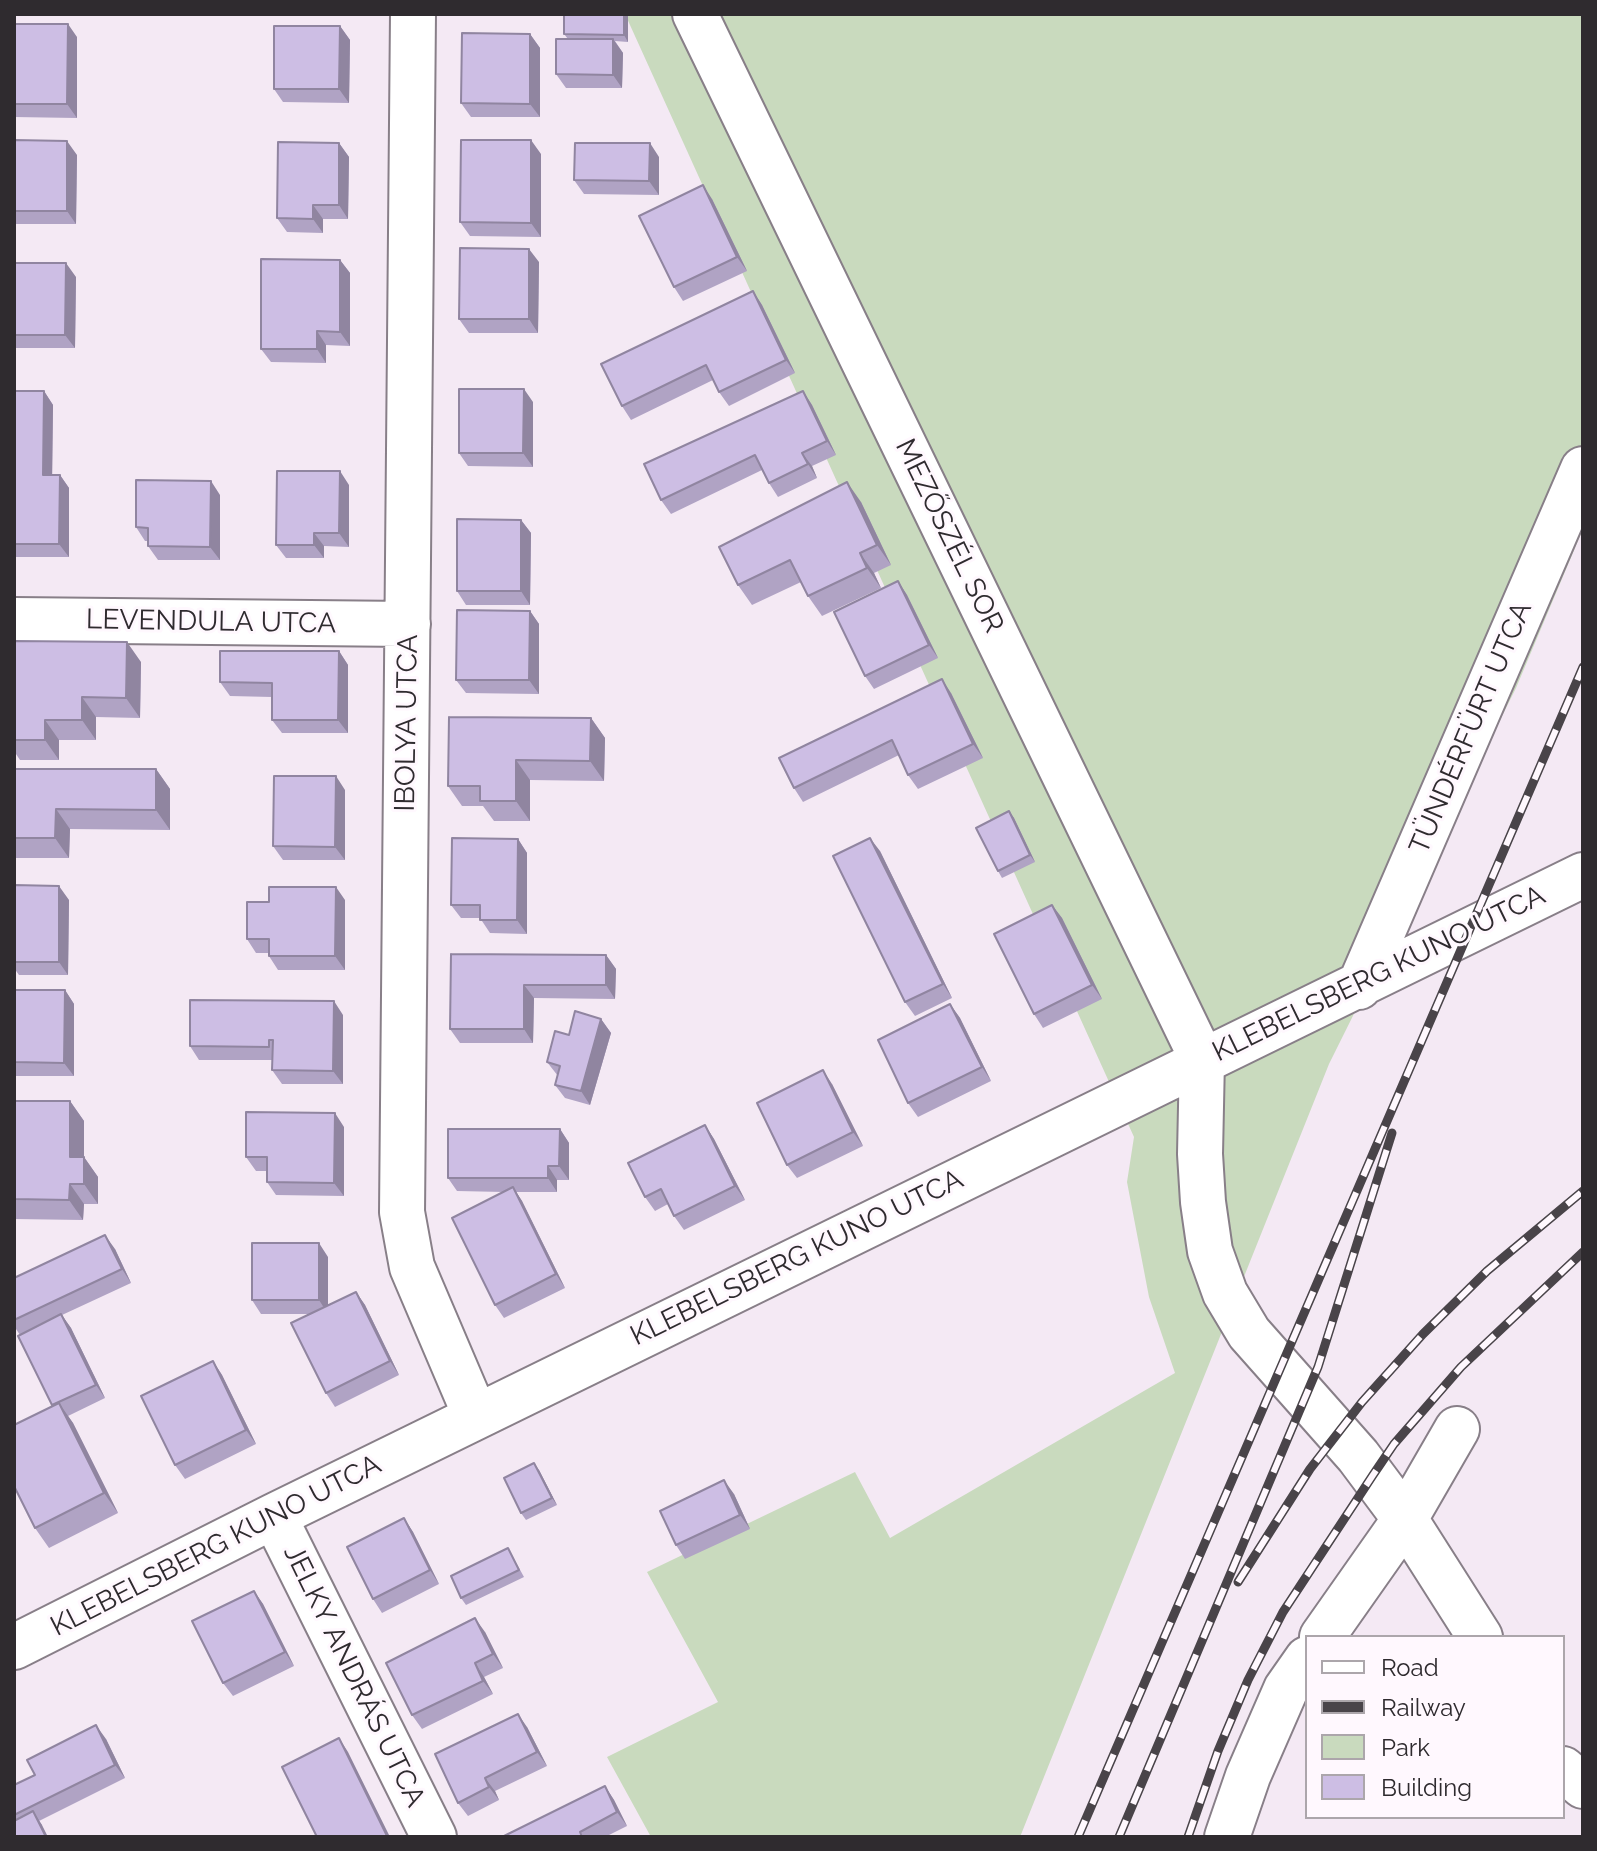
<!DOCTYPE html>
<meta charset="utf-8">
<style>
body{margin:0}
#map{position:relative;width:1597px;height:1851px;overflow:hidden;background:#f4e9f4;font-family:Raleway,sans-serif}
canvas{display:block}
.frame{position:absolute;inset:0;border:16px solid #2f2b2f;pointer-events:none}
.legend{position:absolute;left:1305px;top:1635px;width:260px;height:184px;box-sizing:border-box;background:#fff8fe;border:2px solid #aca6ab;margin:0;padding:10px 14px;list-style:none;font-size:24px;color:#2f2b2f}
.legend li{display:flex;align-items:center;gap:16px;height:40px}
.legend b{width:40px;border:2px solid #aca6ab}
</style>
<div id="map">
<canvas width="1597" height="1851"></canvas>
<div class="frame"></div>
<ul class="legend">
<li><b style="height:10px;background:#fff"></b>Road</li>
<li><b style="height:10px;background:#494449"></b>Railway</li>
<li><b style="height:22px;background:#c9dabe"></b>Park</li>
<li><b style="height:22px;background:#cdbee4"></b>Building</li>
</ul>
</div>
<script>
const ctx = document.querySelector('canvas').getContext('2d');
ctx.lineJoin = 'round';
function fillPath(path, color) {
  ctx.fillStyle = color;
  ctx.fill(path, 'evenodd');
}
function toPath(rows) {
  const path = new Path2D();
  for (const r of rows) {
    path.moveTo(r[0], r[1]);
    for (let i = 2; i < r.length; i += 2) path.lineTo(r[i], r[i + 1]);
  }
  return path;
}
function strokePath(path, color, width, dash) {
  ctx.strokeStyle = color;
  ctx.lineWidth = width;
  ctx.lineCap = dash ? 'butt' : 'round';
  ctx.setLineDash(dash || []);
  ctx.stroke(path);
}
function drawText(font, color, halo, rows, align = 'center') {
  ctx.font = font + ' Raleway,sans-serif';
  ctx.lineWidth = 6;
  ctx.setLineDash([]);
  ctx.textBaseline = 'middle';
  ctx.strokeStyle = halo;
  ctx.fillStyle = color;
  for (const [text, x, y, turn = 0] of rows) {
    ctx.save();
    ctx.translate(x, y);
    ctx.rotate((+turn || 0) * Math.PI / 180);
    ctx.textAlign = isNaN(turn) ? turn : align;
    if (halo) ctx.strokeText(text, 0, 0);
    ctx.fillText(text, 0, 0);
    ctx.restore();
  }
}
fillPath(toPath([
 [625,14,1583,14,1583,529,1516,688,1329,1064,1020,1837,651,1837,607,1757,718,1702,647,1572,855,1472,890,1538,1175,1373,1149,1297,1127,1182,1134,1137]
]), '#c9dabe');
const minor = toPath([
 [413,14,402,1212,412,1267,476,1417],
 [695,14,1202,1059,1200,1154,1203,1202,1210,1251,1225,1293,1249,1333,1358,1456,1405,1519,1480,1637],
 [14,620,408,624],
 [1359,987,1583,469],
 [274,1516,434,1837],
 [1322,1637,1405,1519,1457,1429],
 [14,1647,274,1516,1583,875],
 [1563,1769,1583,1786],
 [1227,1837,1248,1776,1286,1689,1307,1659]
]);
strokePath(minor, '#887f88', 48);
strokePath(minor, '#fff', 44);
const rail = toPath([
 [1238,1582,1310,1469,1362,1402,1423,1334,1487,1271,1583,1191],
 [1078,1837,1583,667],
 [1119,1837,1318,1367,1392,1133],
 [1188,1837,1218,1751,1248,1680,1283,1612,1373,1475,1394,1444,1461,1367,1583,1252]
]);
strokePath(rail, '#494449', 9);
strokePath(rail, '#fff8fe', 6, [18]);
fillPath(toPath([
 [628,14,628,42,615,41,623,53,622,88,566,88,556,74,568,39,564,34],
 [14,24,77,37,77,118,14,117],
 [340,26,350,40,349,103,283,102,274,89],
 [530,34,540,48,540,117,471,117,461,103],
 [14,140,77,155,76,224,14,224],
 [339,143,349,157,348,219,323,219,323,233,287,232,277,218],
 [541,154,541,237,470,236,460,222],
 [659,157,659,195,584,194,574,180],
 [712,199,747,271,683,301,674,287],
 [340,260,350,273,350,346,326,345,326,363,271,362,261,349],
 [539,262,538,333,469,333,459,319],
 [14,263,76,277,75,348,14,348],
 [753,291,762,305,795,373,729,406,719,392,713,380,631,420,622,406],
 [14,391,44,391,53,405,52,475,60,475,69,488,69,557,14,557],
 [803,391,812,405,836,455,812,466,817,478,778,497,769,483,762,470,671,514,661,500],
 [533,402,533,467,468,466,459,453],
 [349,485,349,547,324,546,324,558,286,558,276,545],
 [220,495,220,560,158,560,148,546,148,541,145,541,136,527],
 [861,502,891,565,874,573,881,588,822,616,808,596,801,582,752,605,738,585],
 [521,520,531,533,530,605,466,605,457,591],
 [898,581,907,595,938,658,874,689,865,676],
 [530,611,539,624,539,694,466,693,456,680],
 [14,641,141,662,140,718,96,717,96,740,59,740,59,760,20,760,14,751],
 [339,651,348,665,348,733,282,733,272,720,272,697,230,696,220,682],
 [951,693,983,758,918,789,908,775,899,755,803,802,794,788],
 [591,718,605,738,604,781,530,780,530,821,494,821,483,806,462,806,448,786],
 [14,769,156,769,170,789,170,830,70,829,69,858,14,858],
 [345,790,345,860,283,860,273,846],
 [1009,811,1014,818,1035,862,1002,878,998,871],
 [518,839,527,853,527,934,490,933,480,918,461,918,451,905],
 [880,851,952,998,915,1016,905,1002],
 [14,885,69,900,68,975,19,975,14,968],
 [345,900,345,970,278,970,269,956,269,953,256,953,247,939],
 [1052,905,1062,918,1102,999,1043,1028,1034,1014],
 [451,954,606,955,616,969,615,999,534,998,533,1043,460,1043,450,1029],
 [14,990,65,990,74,1004,74,1076,14,1076],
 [950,1004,960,1018,991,1081,918,1117,908,1103],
 [343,1015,343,1084,282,1084,272,1070,273,1060,199,1060,190,1046],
 [601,1019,611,1033,590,1105,565,1098,555,1085,558,1076,547,1062,569,1035],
 [832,1084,863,1146,797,1178,787,1165],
 [14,1101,70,1101,84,1121,84,1157,98,1177,98,1204,84,1204,83,1220,14,1219],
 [705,1125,714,1139,745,1200,684,1230,674,1216,668,1204,655,1211,645,1197],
 [344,1127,344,1196,276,1195,267,1182,267,1171,256,1171,246,1157],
 [560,1129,569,1143,569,1180,557,1180,557,1192,516,1192,522,1201,565,1288,504,1318,495,1305,504,1192,457,1191,448,1178],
 [115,1249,131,1283,62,1315,71,1328,105,1398,68,1416,73,1423,118,1513,49,1548,35,1528,53,1406,18,1336,20,1335,14,1326,14,1278],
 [328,1257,328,1305,356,1292,365,1305,399,1375,335,1407,326,1393,310,1314,261,1314,252,1300],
 [213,1361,222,1375,256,1444,185,1479,175,1465],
 [539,1470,557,1505,526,1520,521,1513],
 [734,1494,750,1529,685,1559,676,1545],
 [404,1518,413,1532,439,1584,382,1613,373,1599],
 [508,1548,524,1577,466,1605,461,1598],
 [254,1591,263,1604,294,1666,233,1696,223,1683],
 [485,1632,503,1668,484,1677,493,1694,422,1729,412,1715],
 [527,1727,547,1766,495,1791,499,1800,468,1816,458,1803],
 [106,1739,125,1778,39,1821,42,1825,14,1837,14,1785],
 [605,1786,614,1800,627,1826,605,1837,502,1837]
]), '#b0a3c4');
fillPath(toPath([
 [624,14,628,14,628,42,624,35],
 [68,24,77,37,77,118,67,104],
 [340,26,350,40,349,103,339,89],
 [530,34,540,48,540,117,530,104],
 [613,39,623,53,622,88,613,75],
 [531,140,541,154,541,237,531,223],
 [67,141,77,155,76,224,67,211],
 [339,143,349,157,348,219,339,205],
 [650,143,659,157,659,195,649,181],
 [703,185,712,199,747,271,737,257],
 [313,205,323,219,323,233,313,219],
 [529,249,539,262,538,333,529,319],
 [340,260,350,273,350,346,340,332],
 [66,263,76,277,75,348,65,335],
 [753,291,762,305,795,373,786,360],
 [317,331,326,345,326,363,317,349],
 [524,389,533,402,533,467,523,453],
 [44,391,53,405,52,488,43,475],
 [803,391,812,405,836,455,827,441],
 [802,453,812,466,817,478,808,464],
 [340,471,349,485,349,547,339,533],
 [60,475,69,488,69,557,59,544],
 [211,481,220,495,220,560,210,547],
 [847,482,861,502,891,565,877,545],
 [521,520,531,533,530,605,521,591],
 [314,533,324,546,324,558,314,545],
 [860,553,874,573,881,588,867,568],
 [898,581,907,595,938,658,929,645],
 [530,611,539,624,539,694,529,680],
 [127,642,141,662,140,718,126,698],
 [339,651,348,665,348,733,338,720],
 [942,679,951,693,983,758,973,744],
 [82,697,96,717,96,740,82,720],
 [591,718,605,738,604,781,590,761],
 [45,720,59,740,59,760,45,740],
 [516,760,530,780,530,821,516,801],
 [156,769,170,789,170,830,156,810],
 [336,776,345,790,345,860,335,847],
 [56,809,70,829,69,858,55,838],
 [1009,811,1014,818,1035,862,1030,855],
 [870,838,880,851,952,998,943,984],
 [518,839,527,853,527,934,517,920],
 [59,886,69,900,68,975,59,962],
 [336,887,345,900,345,970,335,956],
 [1052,905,1062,918,1102,999,1092,985],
 [606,955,616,969,615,999,606,985],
 [524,985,534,998,533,1043,524,1029],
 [65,990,74,1004,74,1076,64,1063],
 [334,1001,343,1015,343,1084,333,1071],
 [950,1004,960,1018,991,1081,982,1067],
 [601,1019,611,1033,590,1105,581,1091],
 [823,1070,832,1084,863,1146,853,1132],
 [70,1101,84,1121,84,1177,70,1157],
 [335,1113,344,1127,344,1196,334,1183],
 [705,1125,714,1139,745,1200,735,1186],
 [560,1129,569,1143,569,1180,559,1166],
 [84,1157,98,1177,98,1204,84,1184],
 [548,1166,557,1180,557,1192,548,1178],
 [70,1184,84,1204,83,1220,69,1200],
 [513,1187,522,1201,565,1288,556,1274],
 [105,1235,115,1249,131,1283,122,1269],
 [319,1243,328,1257,328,1314,319,1300],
 [356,1292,365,1305,399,1375,390,1361],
 [61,1314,71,1328,105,1398,96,1385],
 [213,1361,222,1375,256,1444,246,1430],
 [59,1403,73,1423,118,1513,104,1493],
 [534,1463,539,1470,557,1505,552,1498],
 [724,1480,734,1494,750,1529,740,1515],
 [404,1518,413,1532,439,1584,430,1570],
 [254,1591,263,1604,294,1666,285,1652],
 [475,1618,485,1632,503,1668,493,1654],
 [475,1663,484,1677,493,1694,483,1681],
 [518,1714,527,1727,547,1766,537,1752],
 [96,1725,106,1739,125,1778,115,1765],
 [339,1738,348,1752,390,1837,387,1836],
 [485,1778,495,1791,499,1800,489,1787],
 [605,1786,614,1800,627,1826,617,1812],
 [33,1811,42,1825,48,1837,46,1837]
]), '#9085a0');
const building = toPath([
 [564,14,624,14,624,35,564,34,564,14],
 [14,24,68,24,67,104,14,104,14,24],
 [274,26,340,26,339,89,274,89,274,26],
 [462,33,530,34,530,104,461,103,462,33],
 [556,39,613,39,613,75,556,74,556,39],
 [14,140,67,141,67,211,14,211,14,140],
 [461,140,531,140,531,223,460,222,461,140],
 [278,142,339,143,339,205,313,205,313,219,277,218,278,142],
 [575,143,650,143,649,181,574,180,575,143],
 [703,185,737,257,674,287,639,216,703,185],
 [460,248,529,249,529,319,459,319,460,248],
 [261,259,340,260,340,332,317,331,317,349,261,349,261,259],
 [14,263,66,263,65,335,14,335,14,263],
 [753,291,786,360,719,392,706,365,622,406,601,364,753,291],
 [459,389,524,389,523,453,459,453,459,389],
 [14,391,44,391,43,475,60,475,59,544,14,544,14,391],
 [803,391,827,441,802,453,808,464,769,483,755,455,661,500,644,464,803,391],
 [277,471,340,471,339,533,314,533,314,545,276,545,277,471],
 [136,480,211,481,210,547,148,546,148,528,136,527,136,480],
 [847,482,877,545,860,553,867,568,808,596,790,560,738,585,719,547,847,482],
 [457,519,521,520,521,591,457,591,457,519],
 [898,581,929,645,865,676,834,612,898,581],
 [457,610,530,611,529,680,456,680,457,610],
 [14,641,127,642,126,698,82,697,82,720,45,720,45,740,14,740,14,641],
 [220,651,339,651,338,720,272,720,272,683,220,682,220,651],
 [942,679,973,744,908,775,892,740,794,788,779,758,942,679],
 [449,717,591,718,590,761,516,760,516,801,480,801,480,786,448,786,449,717],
 [14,769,156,769,156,810,56,809,55,838,14,838,14,769],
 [274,776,336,776,335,847,273,846,274,776],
 [1009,811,1030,855,998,871,976,828,1009,811],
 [452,838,518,839,517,920,480,920,480,905,451,905,452,838],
 [870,838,943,984,905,1002,833,856,870,838],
 [14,885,59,886,59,962,14,962,14,885],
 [269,887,336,887,335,956,269,956,269,939,247,939,247,902,269,902,269,887],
 [1052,905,1092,985,1034,1014,994,934,1052,905],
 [451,954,606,955,606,985,524,985,524,1029,450,1029,451,954],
 [14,990,65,990,64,1063,14,1062,14,990],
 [190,1000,334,1001,333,1071,272,1070,273,1040,269,1040,269,1047,190,1046,190,1000],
 [950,1004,982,1067,908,1103,878,1040,950,1004],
 [575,1011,601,1019,581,1091,555,1085,560,1066,547,1062,555,1031,569,1035,575,1011],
 [823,1070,853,1132,787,1165,757,1103,823,1070],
 [14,1101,70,1101,70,1157,84,1157,84,1184,70,1184,69,1200,14,1199,14,1101],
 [246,1112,335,1113,334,1183,267,1182,267,1157,246,1157,246,1112],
 [705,1125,735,1186,674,1216,661,1189,645,1197,628,1163,705,1125],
 [448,1129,560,1129,559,1166,548,1166,548,1178,448,1178,448,1129],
 [513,1187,556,1274,495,1305,452,1218,513,1187],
 [105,1235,122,1269,14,1320,14,1278,105,1235],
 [252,1243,319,1243,319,1300,252,1300,252,1243],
 [356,1292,390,1361,326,1393,291,1323,356,1292],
 [61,1314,96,1385,52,1405,18,1336,61,1314],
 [213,1361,246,1430,175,1465,141,1396,213,1361],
 [59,1403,104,1493,35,1528,14,1486,14,1425,59,1403],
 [534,1463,552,1498,521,1513,504,1478,534,1463],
 [724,1480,740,1515,676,1545,660,1511,724,1480],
 [404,1518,430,1570,373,1599,347,1547,404,1518],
 [508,1548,519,1570,461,1598,451,1576,508,1548],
 [254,1591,285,1652,223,1683,192,1621,254,1591],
 [475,1618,493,1654,475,1663,483,1681,412,1715,386,1663,475,1618],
 [518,1714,537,1752,485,1778,489,1787,458,1803,435,1754,518,1714],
 [96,1725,115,1765,14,1815,14,1785,35,1775,27,1760,96,1725],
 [339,1738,387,1836,386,1837,317,1837,282,1767,339,1738],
 [605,1786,617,1812,580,1832,582,1837,502,1837,605,1786],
 [33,1811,46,1837,14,1837,14,1821,33,1811]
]);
fillPath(building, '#cdbee4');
strokePath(building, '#9085a0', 2);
drawText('28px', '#2f2b2f', '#fff8fe', [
 ["MEZŐSZÉL SOR",949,536,64],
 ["LEVENDULA UTCA",211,622,1],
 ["IBOLYA UTCA",407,723,-89],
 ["TÜNDÉRFÜRT UTCA",1471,728,-67],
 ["KLEBELSBERG KUNO UTCA",1379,974,-26],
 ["KLEBELSBERG KUNO UTCA",797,1258,-26],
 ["KLEBELSBERG KUNO UTCA",216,1546,-27],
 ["JELKY ANDRÁS UTCA",354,1676,64]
]);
</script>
